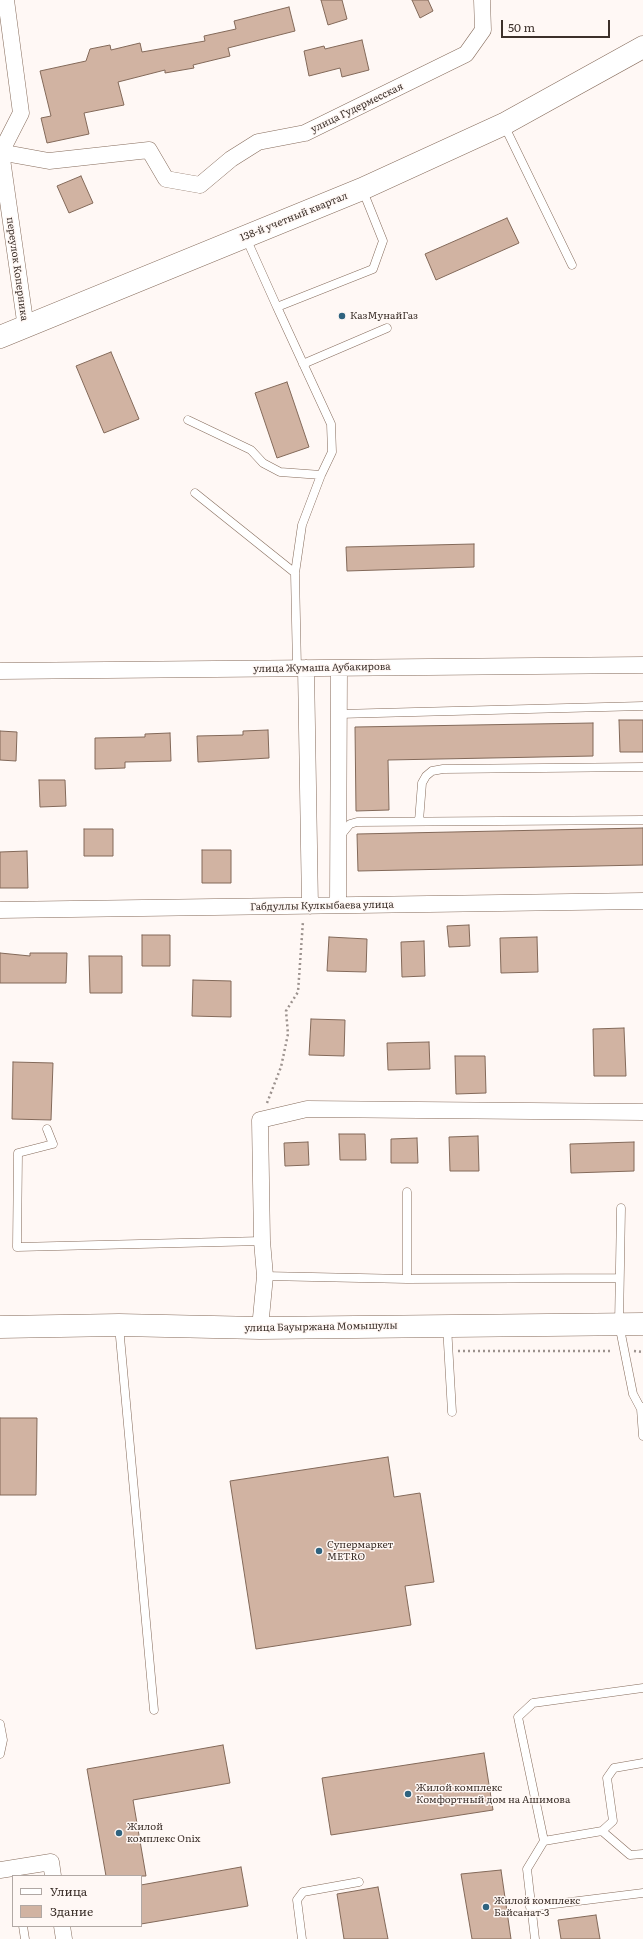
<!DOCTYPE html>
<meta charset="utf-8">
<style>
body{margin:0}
#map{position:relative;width:643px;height:1939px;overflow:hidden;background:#fff8f5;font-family:Literata,serif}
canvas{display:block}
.legend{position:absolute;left:12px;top:1875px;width:130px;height:52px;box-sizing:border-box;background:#fff8f5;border:1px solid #b1a8a4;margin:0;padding:5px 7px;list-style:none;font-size:12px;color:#3c302a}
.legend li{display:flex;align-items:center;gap:8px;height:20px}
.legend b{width:20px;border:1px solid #b1a8a4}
.scale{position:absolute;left:501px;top:20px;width:109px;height:18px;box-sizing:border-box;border:2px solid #3c302a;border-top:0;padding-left:5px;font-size:12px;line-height:14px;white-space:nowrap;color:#3c302a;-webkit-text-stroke:3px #fff8f5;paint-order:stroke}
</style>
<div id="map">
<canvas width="643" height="1939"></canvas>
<ul class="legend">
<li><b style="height:5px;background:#fff"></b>Улица</li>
<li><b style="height:11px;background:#d1b3a2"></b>Здание</li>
</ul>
<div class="scale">50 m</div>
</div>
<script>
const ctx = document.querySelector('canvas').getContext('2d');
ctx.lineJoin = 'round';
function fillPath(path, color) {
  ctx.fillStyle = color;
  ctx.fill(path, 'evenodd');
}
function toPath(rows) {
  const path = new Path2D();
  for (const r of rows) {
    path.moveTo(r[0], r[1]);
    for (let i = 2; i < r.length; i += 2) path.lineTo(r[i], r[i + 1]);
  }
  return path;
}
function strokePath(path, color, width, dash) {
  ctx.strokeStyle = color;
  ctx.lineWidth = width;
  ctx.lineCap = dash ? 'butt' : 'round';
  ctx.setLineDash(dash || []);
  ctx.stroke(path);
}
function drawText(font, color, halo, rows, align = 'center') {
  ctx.font = font + ' Literata,serif';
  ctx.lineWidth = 3;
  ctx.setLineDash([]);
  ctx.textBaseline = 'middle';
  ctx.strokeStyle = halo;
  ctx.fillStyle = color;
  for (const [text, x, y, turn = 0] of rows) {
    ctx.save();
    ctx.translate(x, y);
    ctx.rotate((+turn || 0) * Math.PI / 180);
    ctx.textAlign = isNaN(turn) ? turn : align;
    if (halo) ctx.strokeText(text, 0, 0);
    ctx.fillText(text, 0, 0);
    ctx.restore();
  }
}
const building = toPath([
 [321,0,342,0,347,19,328,25,321,0],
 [412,0,428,0,433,11,420,18,412,0],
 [289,7,295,31,228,48,230,56,193,65,194,68,165,73,165,70,118,82,124,105,84,113,89,134,47,143,41,118,51,116,40,71,86,61,90,49,110,45,111,50,140,43,142,52,205,41,204,36,236,29,234,21,289,7],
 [362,40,369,70,342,77,340,68,309,76,304,51,324,46,325,49,362,40],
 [81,176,93,203,69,213,57,186,81,176],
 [507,218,519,243,436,280,425,254,507,218],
 [111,352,139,419,104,433,76,366,111,352],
 [287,382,309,447,277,458,255,393,287,382],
 [474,544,474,567,347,571,346,547,474,544],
 [619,720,643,720,643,752,620,752,619,720],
 [593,723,593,756,388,760,389,810,356,811,355,727,593,723],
 [268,730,269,758,198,762,197,736,243,735,243,731,268,730],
 [0,731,17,732,16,761,0,760,0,731],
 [170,733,171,761,125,762,125,768,95,769,95,738,145,737,145,734,170,733],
 [39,780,65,780,66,806,40,807,39,780],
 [643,828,643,865,358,871,357,834,643,828],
 [84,829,113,829,113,856,84,856,84,829],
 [202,850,231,850,231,883,202,883,202,850],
 [27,851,28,888,0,888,0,852,27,851],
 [469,925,470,946,449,947,447,926,469,925],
 [142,935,170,935,170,966,142,966,142,935],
 [329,937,367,939,366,972,327,971,329,937],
 [537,937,538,972,501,973,500,938,537,937],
 [424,941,425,976,402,977,401,942,424,941],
 [0,953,30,956,30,953,67,953,66,983,0,983,0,953],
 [89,956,122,956,122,993,90,993,89,956],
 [193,980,231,981,231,1017,192,1016,193,980],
 [311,1019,345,1020,344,1056,309,1055,311,1019],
 [624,1028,626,1076,594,1076,593,1029,624,1028],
 [429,1042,430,1069,388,1070,387,1043,429,1042],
 [455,1056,485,1056,486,1093,456,1094,455,1056],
 [13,1062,53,1063,51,1120,12,1119,13,1062],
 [339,1134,365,1134,366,1160,340,1160,339,1134],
 [478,1136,479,1171,450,1171,449,1137,478,1136],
 [417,1138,418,1163,391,1163,391,1139,417,1138],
 [308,1142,309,1165,285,1166,284,1143,308,1142],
 [634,1142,634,1171,571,1173,570,1144,634,1142],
 [0,1418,37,1418,36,1495,0,1495,0,1418],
 [388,1457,394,1497,420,1493,434,1582,405,1586,411,1625,256,1649,230,1481,388,1457],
 [223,1745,230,1783,133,1800,146,1876,106,1876,87,1769,223,1745],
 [484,1753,493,1810,331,1835,322,1778,484,1753],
 [241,1867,248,1906,141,1924,141,1885,241,1867],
 [501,1870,511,1939,472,1939,461,1874,501,1870],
 [378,1887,388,1939,344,1939,337,1894,378,1887],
 [596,1915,600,1939,561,1939,558,1920,596,1915]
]);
fillPath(building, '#d1b3a2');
strokePath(building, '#836959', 1);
const service = toPath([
 [504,125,572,265],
 [246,238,277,307,373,269,383,241,363,191],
 [277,307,331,424,332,452,321,475,302,525,295,573,297,668],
 [303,364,387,328],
 [188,420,251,450,263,463,280,472,321,475],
 [195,493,295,573],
 [339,714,643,706],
 [419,821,422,783,426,776,432,771,443,769,643,767],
 [341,835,350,824,357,822,643,820],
 [47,1129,53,1144,18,1153,17,1247,262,1241],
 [407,1192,407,1279],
 [621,1208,619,1324,633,1394,641,1409],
 [265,1276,407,1279,619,1278],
 [119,1326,154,1710],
 [447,1326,452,1412],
 [643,1407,641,1409,643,1436],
 [0,1724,3,1740,0,1754],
 [602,1831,630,1855,643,1854],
 [544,1841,602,1831,613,1821,607,1778,614,1768,643,1763],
 [530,1907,643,1893],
 [23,1926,25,1939],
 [302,1939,297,1900,303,1892,359,1882],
 [535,1939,527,1869,544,1841,518,1717,533,1703,643,1688]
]);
const minor = toPath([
 [6,0,21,113,1,152,26,328],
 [0,152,49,161,149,150,166,179,200,185,231,159,258,142,305,133,466,54,483,30,482,0],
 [306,668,310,906],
 [0,671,643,665],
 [338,905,339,668],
 [0,910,643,901],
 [260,1328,265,1276,262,1241,260,1120,307,1109,643,1112],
 [0,1870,51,1862,53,1876],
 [62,1926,64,1939]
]);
const secondary = toPath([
 [0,337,362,189,504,124,643,47]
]);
const primary = toPath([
 [0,1327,119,1325,260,1328,643,1324]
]);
strokePath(service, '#866c5c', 9);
strokePath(minor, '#866c5c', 17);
strokePath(secondary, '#866c5c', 23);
strokePath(primary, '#866c5c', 23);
strokePath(toPath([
 [267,1103,281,1067,288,1034,286,1011,298,992,303,921],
 [458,1351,613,1351],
 [634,1351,643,1352]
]), '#9c928e', 2.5, [2, 3]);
strokePath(service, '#fff', 8);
strokePath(minor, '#fff', 16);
strokePath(secondary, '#fff', 22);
strokePath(primary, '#fff', 22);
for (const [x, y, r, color] of [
 [342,316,4,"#2f637f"],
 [319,1551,4,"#2f637f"],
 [408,1794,4,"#2f637f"],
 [119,1833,4,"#2f637f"],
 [486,1907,4,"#2f637f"]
]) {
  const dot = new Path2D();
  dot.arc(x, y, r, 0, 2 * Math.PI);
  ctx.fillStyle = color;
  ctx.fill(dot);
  strokePath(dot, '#fff8f5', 1.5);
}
drawText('10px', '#3c302a', '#fff8f5', [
 ["улица Гудермесская",357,108,-26],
 ["138-й учетный квартал",294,217,-22],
 ["переулок Коперника",17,269,82],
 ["улица Жумаша Аубакирова",322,668,-1],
 ["Габдуллы Кулкыбаева улица",322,906,-1],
 ["улица Бауыржана Момышулы",321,1327,-1]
]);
drawText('10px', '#3c302a', '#fff8f5', [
 ["КазМунайГаз",350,316],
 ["Супермаркет",327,1545],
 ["METRO",327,1557],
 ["Жилой комплекс",416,1788],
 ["Комфортный дом на Ашимова",416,1800],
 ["Жилой",127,1827],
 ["комплекс Onix",127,1839],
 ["Жилой комплекс",494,1901],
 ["Байсанат-3",494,1913]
], 'left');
</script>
